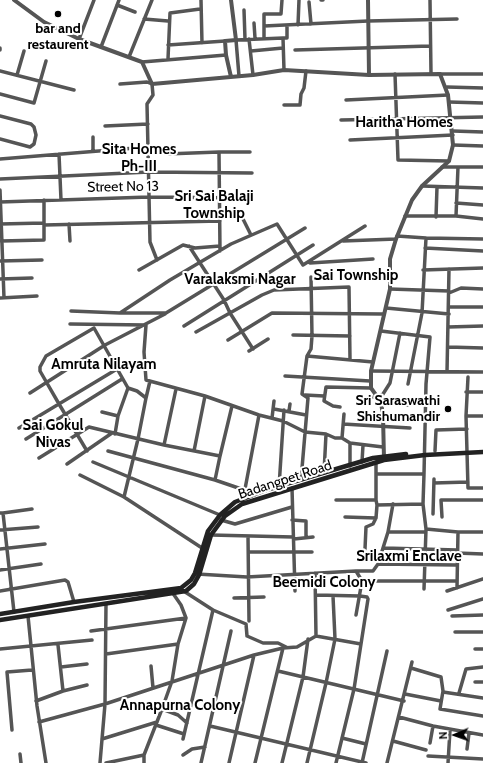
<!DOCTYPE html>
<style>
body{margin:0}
#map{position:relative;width:483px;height:763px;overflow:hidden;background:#fff;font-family:Cabin,sans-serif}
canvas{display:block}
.north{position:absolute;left:435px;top:715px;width:40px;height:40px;-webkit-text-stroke:3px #fff;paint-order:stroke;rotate:268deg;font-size:11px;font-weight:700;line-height:16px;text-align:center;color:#000}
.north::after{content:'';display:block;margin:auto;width:14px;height:18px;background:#000;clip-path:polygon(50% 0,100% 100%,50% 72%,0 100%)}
</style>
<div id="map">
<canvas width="483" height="763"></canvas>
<div class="north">N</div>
</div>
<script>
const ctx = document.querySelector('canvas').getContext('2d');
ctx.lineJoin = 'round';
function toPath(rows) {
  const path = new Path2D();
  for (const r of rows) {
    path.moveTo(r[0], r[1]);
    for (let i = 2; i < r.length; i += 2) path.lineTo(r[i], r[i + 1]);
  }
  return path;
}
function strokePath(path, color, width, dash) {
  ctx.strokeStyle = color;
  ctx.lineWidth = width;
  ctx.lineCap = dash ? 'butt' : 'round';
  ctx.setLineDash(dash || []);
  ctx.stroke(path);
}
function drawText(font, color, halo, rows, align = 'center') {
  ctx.font = font + ' Cabin,sans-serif';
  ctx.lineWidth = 4;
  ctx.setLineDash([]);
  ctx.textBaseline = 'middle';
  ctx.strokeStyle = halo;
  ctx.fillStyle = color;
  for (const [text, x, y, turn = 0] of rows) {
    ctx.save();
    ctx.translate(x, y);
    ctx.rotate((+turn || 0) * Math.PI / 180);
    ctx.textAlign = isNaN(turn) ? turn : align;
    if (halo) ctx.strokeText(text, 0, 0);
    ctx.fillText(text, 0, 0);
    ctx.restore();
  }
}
strokePath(toPath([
 [201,0,202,43],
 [321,0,323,0],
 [430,0,431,73],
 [309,2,311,24],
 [117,5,135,12],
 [244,10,245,39],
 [144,19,168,21],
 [254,23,255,38],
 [298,25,299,0],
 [264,26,368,21,457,19],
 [264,38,264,14,281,14,282,0],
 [283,38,287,38,287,26],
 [79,39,94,0],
 [249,39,253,75],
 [168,45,225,41],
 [101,47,119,0],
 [0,48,0,50],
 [295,50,430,46],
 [251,51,283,48],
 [129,57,152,0],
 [168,59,170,13,200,9],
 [142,62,226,55],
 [0,71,74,90],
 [395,74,398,160,449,161],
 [440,74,483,74],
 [17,75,24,51],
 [239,76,236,40,283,38,284,70],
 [120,84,147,82,152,84,153,95,147,104,150,242,157,260],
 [447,87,483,88],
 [0,94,34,103,46,61],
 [346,100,448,95],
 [449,102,483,103],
 [284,105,300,105,301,94,304,88,306,71],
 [0,116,31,124,34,127,36,135,34,144,30,147,0,139],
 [341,120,483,117],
 [105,126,148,124],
 [453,131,483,132],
 [93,137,93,151],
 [350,140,453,135],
 [453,145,483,146],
 [219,152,250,152],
 [59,154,61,200],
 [166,154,219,152,220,251],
 [0,159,148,147],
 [442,167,483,167],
 [0,179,149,172,252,173],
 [422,186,483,188],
 [0,190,4,298],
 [0,202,149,197,251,198],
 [456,203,483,205],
 [240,213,251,235],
 [405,216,456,216,483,219],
 [456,216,458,167],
 [436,217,437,187],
 [0,224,44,223],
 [69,224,70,241],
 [44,225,220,221],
 [397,236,426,238,422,313,408,384],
 [426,238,483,239],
 [1,241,44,240,44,200],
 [343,241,396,239],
 [189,246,224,300,230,313,253,349],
 [425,248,483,251],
 [0,261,42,260],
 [310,263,373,259],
 [139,270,183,245,195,248,220,246],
 [423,270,483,268],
 [0,279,32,278],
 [390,289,449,291],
 [449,293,461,288,483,289],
 [0,298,37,296],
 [449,307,483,307],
 [386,308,449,314],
 [71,311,120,313,170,280,231,244,277,224,303,265,365,226],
 [120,313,166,313,305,228],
 [70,324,146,325,144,352,146,380,205,396,259,415,283,421,305,432,326,434,335,438,342,438,350,443,383,447],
 [184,326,313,245],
 [448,327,483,326],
 [381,331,430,337,426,384,424,474,423,504,426,529,424,589],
 [196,332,262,295,274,290,349,287,350,359],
 [293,335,350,336],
 [228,340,272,313,383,314],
 [448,347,483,348],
 [249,351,268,339],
 [307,356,373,362],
 [371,371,483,372],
 [447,372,449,269],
 [285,376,370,381],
 [468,377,466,416,468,488,483,488],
 [466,392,483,392],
 [30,393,105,345,165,314],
 [305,395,324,396],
 [146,398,150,381],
 [365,398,376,397,383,394,390,383,400,333],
 [381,402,408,405],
 [340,407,333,406,324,401,326,387,371,388],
 [274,409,306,415],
 [289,411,290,404],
 [102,412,118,416],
 [383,416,426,417],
 [466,416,483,416],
 [272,418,274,401],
 [343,424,410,428],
 [19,428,117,369],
 [342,438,344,414],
 [26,439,122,379],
 [164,445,176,389],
 [87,451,59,404,40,371,40,367,46,356,94,328,128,388,118,416,115,434],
 [108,451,215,480,256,494],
 [194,451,205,396],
 [435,451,436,430,467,429],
 [220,456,232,406],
 [39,458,89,427,164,445,220,456,215,480],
 [93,462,220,515],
 [362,462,363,445],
 [67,464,112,433],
 [350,466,350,443],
 [324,473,326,434],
 [377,474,424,474],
 [80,475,124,497,202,548],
 [301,480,308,398,302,394,307,356,311,349,312,336,311,277],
 [434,483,468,482],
 [279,487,284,410],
 [292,488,295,591],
 [245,489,259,415],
 [124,497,138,439,146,398,137,391,128,388],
 [336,500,376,500,376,462],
 [376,500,377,505,423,504],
 [0,513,3,513,14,612],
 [3,513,32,509],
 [433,514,434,479],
 [345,517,376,518,377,505],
 [442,517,441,500,483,500],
 [221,520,235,524,292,507],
 [292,520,306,521,306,538],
 [426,529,458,532,457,588],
 [0,530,38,527],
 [388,532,426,532],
 [458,532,483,532],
 [211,535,293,537],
 [248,536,249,621],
 [294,539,313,537],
 [384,548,457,550],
 [0,549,45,544],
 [365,549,366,527,373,524,376,518],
 [249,552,312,552],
 [457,553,483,554],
 [378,564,388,532,393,504],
 [0,570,41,564],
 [315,573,316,636],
 [197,574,247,577,356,571,373,571,378,564,456,565],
 [362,581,456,581],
 [182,590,213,610,183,739],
 [0,591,65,580,68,582,74,602],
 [447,591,483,579],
 [316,595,360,596,367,597,368,599,354,689,336,763],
 [234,598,264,597],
 [213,610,246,624,247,636,263,643,278,643,286,647],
 [448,610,483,599],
 [356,615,362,581,356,571],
 [28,616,37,706,46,763],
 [452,616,483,615],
 [91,631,186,618],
 [455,632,483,632],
 [0,649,92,640],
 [475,649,483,649],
 [106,654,178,644],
 [151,666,153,688],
 [61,667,87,664],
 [411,668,441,677,443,691,440,709,483,716],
 [278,671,404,701],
 [475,682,483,682],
 [63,691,87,685],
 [443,692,483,698],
 [459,693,466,669,483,667],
 [405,694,441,701],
 [36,701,63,691,58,645],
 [162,709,172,681,178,644,186,618,181,605,172,592],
 [399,717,433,726,483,735],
 [39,722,105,704,254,655,283,648,297,647,316,636,361,644],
 [156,725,184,734],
 [210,726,366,763],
 [12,730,7,672,32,670],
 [342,738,366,744],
 [102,739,157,722],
 [393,741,426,750],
 [430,743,433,726],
 [467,749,469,733],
 [20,754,21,763],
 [183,755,192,749,205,747],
 [428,756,483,759],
 [100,763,105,704,106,604],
 [106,763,144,755],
 [144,763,144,755,162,709,178,715,187,723],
 [201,763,231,631],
 [229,763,254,655],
 [255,763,283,648],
 [282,763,303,677,308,639],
 [307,763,326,683,335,639,333,596],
 [362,763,387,651],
 [387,763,412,662],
 [448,763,450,730]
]), '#555', 3.5);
strokePath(toPath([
 [14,0,44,22,79,39,142,62,152,84,253,75,284,70,369,75,440,74,448,95,453,145,449,161,422,186,412,200,396,239,390,259,390,289,371,371,371,388,381,402,383,416,384,459],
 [368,0,369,75],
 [231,77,226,55,225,41,236,40,231,0]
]), '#555', 4);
strokePath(toPath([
 [0,614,74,602,181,588,191,580,195,573,208,531,220,515,235,502,266,490,373,458,406,454],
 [0,620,186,591,194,584,199,575,211,535,225,516,242,504,384,460,425,455,483,452]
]), '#222', 4.5);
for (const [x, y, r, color] of [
 [58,14,4,"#000"],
 [448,409,4,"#000"]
]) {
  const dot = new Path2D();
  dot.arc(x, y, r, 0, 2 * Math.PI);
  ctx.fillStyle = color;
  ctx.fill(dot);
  strokePath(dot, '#fff', 1.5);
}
drawText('bold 14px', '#000', '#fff', [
 ["bar and",58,29],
 ["restaurent",58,45],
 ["Sri Saraswathi",440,401,"right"],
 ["Shishumandir",440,417,"right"]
]);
drawText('14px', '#000', '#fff', [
 ["Street No 13",123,187,-1],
 ["Badangpet Road",285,480,-18]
]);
drawText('bold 15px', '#000', '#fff', [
 ["Haritha Homes",404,123],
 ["Sita Homes",139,150],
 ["Ph-III",139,167],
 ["Sri Sai Balaji",214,197],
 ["Township",214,214],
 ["Sai Township",356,276],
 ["Varalaksmi Nagar",240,280],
 ["Amruta Nilayam",104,365],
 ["Sai Gokul",53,426],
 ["Nivas",53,443],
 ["Srilaxmi Enclave",409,557],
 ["Beemidi Colony",324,583],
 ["Annapurna Colony",180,706]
]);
</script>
